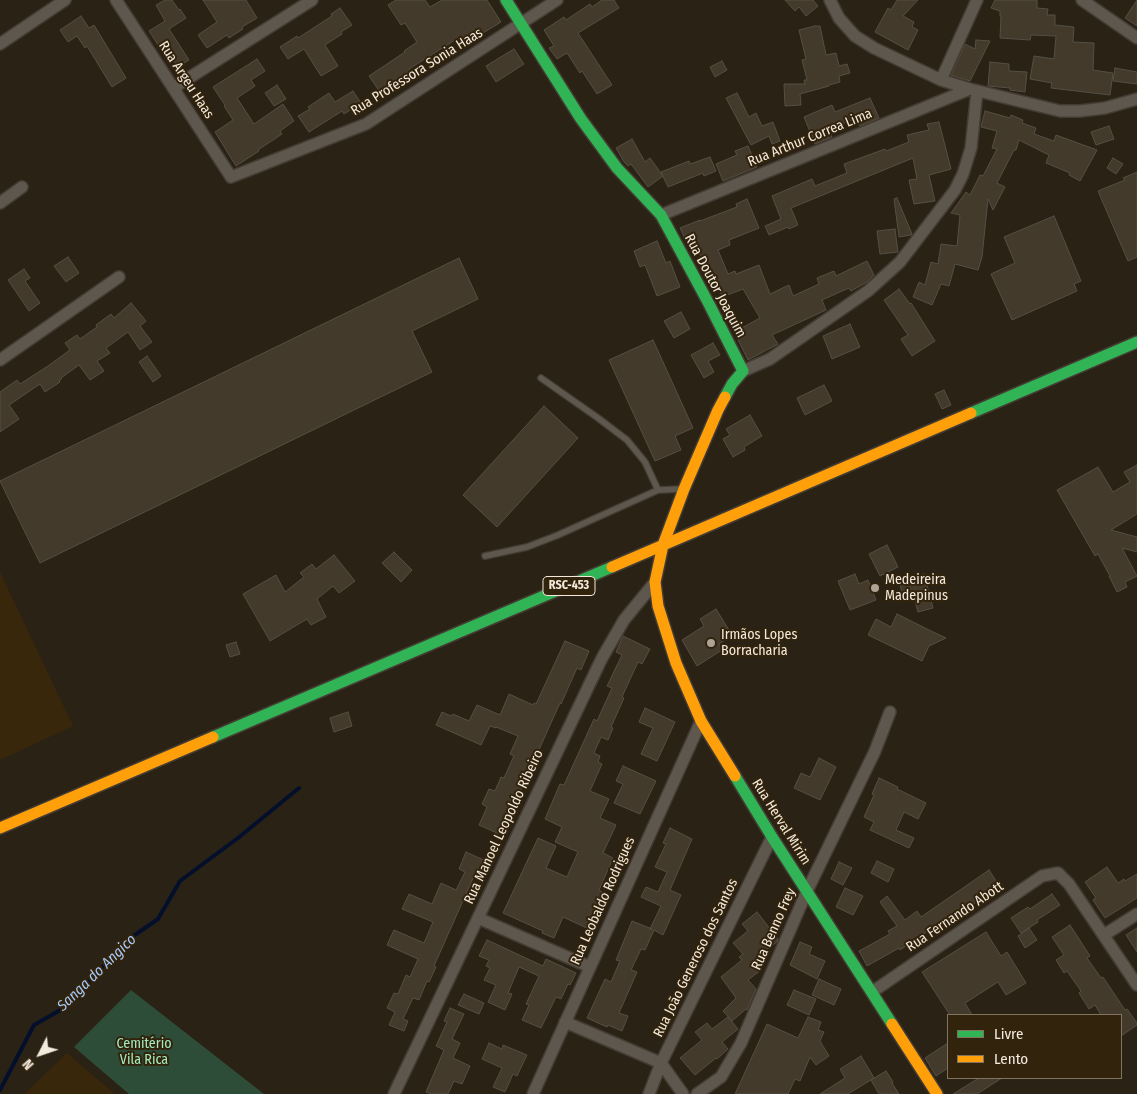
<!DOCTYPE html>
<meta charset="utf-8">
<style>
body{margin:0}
#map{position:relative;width:1137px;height:1094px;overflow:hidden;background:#2a2215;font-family:"Fira Sans Condensed",sans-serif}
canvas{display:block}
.legend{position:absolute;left:947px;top:1014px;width:175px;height:65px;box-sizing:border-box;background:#32230d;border:1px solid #807360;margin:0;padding:6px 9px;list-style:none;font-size:15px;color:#f4eadc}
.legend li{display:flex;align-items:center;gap:10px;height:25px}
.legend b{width:25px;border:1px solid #807360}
.north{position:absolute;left:15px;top:1029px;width:50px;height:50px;-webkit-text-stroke:4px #32230d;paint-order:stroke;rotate:229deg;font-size:14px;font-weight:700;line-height:20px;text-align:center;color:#f4eadc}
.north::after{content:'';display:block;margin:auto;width:18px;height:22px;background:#f4eadc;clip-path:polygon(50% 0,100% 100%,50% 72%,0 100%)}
</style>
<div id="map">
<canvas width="1137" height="1094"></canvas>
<ul class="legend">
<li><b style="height:6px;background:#30b455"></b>Livre</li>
<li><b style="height:6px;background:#ff9f0a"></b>Lento</li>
</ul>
<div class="north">N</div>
</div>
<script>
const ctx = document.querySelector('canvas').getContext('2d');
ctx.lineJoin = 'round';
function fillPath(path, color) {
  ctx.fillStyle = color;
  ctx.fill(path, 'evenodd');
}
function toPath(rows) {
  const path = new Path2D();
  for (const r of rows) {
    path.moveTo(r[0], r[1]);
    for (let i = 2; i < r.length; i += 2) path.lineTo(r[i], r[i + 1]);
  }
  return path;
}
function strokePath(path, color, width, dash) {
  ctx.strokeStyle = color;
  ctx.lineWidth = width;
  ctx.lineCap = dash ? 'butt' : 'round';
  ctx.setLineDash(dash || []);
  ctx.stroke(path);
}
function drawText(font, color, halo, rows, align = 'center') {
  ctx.font = font + ' "Fira Sans Condensed",sans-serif';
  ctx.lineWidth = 4;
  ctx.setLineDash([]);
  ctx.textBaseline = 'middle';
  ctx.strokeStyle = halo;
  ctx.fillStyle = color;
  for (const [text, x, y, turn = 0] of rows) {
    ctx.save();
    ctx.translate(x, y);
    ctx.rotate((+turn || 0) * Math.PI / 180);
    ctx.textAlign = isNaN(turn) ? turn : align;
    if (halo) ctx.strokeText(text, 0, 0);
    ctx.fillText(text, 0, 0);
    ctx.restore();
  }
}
fillPath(toPath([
 [0,572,73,726,0,760],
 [67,1053,115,1094,24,1094]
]), '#39270b');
fillPath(toPath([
 [131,990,264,1094,129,1094,74,1047]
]), '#2e4d38');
strokePath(toPath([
 [0,1090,34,1025,64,1008,129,939,158,919,180,881,238,838,299,788]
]), '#04102b', 4);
const building = toPath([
 [165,0,172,0,179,10,180,9,186,18,169,29,189,60,178,67,162,42,158,45,149,31,165,21,156,5,165,0],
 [203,0,246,0,257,18,242,27,243,29,229,38,227,35,207,48,198,35,217,22,203,0],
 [396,0,425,0,430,7,442,0,487,0,501,22,460,47,455,40,409,69,413,75,382,95,369,76,405,52,404,51,417,42,405,23,401,25,388,5,396,0],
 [602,0,614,0,619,8,578,33,612,85,597,94,582,71,580,73,567,53,557,59,549,48,554,46,544,30,564,17,566,20,590,4,592,7,602,0],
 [785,0,813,0,818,6,806,16,799,7,795,11,785,0],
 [897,0,918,0,903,16,914,22,912,27,918,30,908,50,875,32,888,8,891,10,897,0],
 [995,0,1037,0,1037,8,1048,9,1047,15,1055,15,1055,25,1074,27,1073,42,1094,43,1093,70,1113,73,1110,95,1051,88,1052,83,1030,79,1034,56,1054,59,1056,36,1031,35,1030,40,1000,38,1001,16,1000,16,1000,11,991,8,995,0],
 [1137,0,1137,26,1125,18,1137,0],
 [340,8,352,25,341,32,342,34,325,45,338,66,321,76,304,49,288,59,280,47,297,36,298,38,332,16,331,14,340,8],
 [81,16,89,28,94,25,126,78,112,87,87,46,85,48,77,36,68,42,60,30,81,16],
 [815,26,820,26,826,55,836,53,839,66,847,64,850,73,839,76,840,82,829,85,829,86,800,94,801,105,785,106,784,84,805,84,804,80,807,80,802,60,806,59,799,30,815,26],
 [976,40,990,41,970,81,951,75,965,44,975,49,976,40],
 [514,49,524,64,496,82,486,66,514,49],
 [257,59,265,71,251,80,255,86,237,98,254,124,283,104,294,121,280,131,282,134,258,150,259,151,236,166,215,132,233,120,224,106,225,105,213,87,257,59],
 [722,61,727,70,715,77,710,67,722,61],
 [990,62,1009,64,1009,71,1027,72,1025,92,1010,90,1010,88,988,86,990,62],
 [1115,68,1137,72,1137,84,1113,81,1115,68],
 [277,85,286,99,274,106,265,93,277,85],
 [353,91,361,103,344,114,342,111,309,132,298,116,310,109,308,107,329,93,335,102,353,91],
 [737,93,749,117,756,113,762,126,773,122,780,141,772,144,769,136,751,145,726,98,737,93],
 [870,98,879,118,860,126,857,118,829,129,832,137,815,144,804,117,832,105,835,112,870,98],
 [985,111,1010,118,1011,115,1023,120,1022,123,1036,128,1034,134,1054,141,1056,135,1097,150,1080,181,1069,175,1070,173,1046,163,1049,155,1019,140,1016,150,1014,150,997,183,1005,187,993,210,988,199,982,257,978,270,955,264,949,286,941,284,932,305,913,297,919,282,925,285,931,262,938,264,941,244,957,246,960,215,951,213,966,192,970,195,980,175,983,176,997,149,992,148,997,131,981,127,985,111],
 [939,122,951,169,929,175,935,201,914,204,909,180,917,179,913,158,791,208,798,225,789,229,788,227,769,235,765,226,781,219,772,196,812,179,815,186,847,173,844,164,885,149,886,151,909,142,907,135,929,130,927,124,939,122],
 [1109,126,1114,139,1096,145,1091,132,1109,126],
 [632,139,645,162,650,158,663,176,648,187,631,164,628,166,624,162,616,148,632,139],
 [748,146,757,167,723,181,716,164,737,155,735,151,748,146],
 [710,157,716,171,704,176,703,173,668,187,661,172,689,161,690,164,710,157],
 [1113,158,1123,164,1116,174,1107,168,1113,158],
 [1137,172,1137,257,1128,261,1098,191,1125,180,1123,178,1137,172],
 [897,198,912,234,911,235,899,237,894,199,897,198],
 [747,199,759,228,729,240,730,245,718,250,728,274,735,271,736,274,759,265,770,294,789,285,793,296,819,284,817,278,834,271,836,276,867,261,874,275,867,282,851,291,849,288,822,300,826,310,772,335,778,344,748,360,734,332,760,318,743,289,722,297,715,278,710,280,705,270,706,269,696,244,689,247,680,228,700,220,700,221,737,207,736,204,747,199],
 [1054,216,1081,281,1074,284,1077,291,1012,320,991,274,1015,263,1004,237,1054,216],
 [895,229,898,252,880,254,877,231,895,229],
 [657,241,666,263,670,261,680,287,657,296,645,265,640,267,634,251,657,241],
 [68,257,79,273,66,282,54,266,68,257],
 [459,258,478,299,412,331,432,372,40,563,0,481,459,258],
 [24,269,30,278,25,281,40,303,29,311,8,280,24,269],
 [899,289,910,304,911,303,935,341,912,356,901,339,908,335,884,300,899,289],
 [131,303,146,321,140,326,152,342,140,350,128,332,106,348,110,353,97,361,104,371,90,380,79,365,61,378,62,378,59,381,60,382,45,392,40,384,9,405,19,419,0,432,0,392,17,380,20,384,48,366,70,350,65,343,77,335,80,339,97,327,96,325,111,314,114,318,131,303],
 [681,312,690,329,674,338,664,321,681,312],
 [850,324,860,347,832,359,823,336,850,324],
 [653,340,693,428,675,436,681,450,655,461,609,360,653,340],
 [713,343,720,355,708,361,714,372,704,378,691,355,713,343],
 [147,356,161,376,153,382,139,362,147,356],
 [824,385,832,401,805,415,797,398,824,385],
 [944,390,951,405,942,409,935,394,944,390],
 [544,406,578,438,497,527,463,495,544,406],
 [750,415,762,436,744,447,745,450,733,457,723,439,730,435,726,429,750,415],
 [1137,465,1137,514,1111,530,1137,537,1137,552,1122,548,1137,576,1125,582,1127,587,1117,592,1109,576,1110,576,1098,554,1095,556,1057,490,1098,467,1113,492,1130,482,1124,472,1137,465],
 [887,545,898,567,880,576,869,554,887,545],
 [394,552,412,570,401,582,382,563,394,552],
 [334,555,355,581,339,593,333,586,317,599,326,617,311,625,307,619,270,641,243,594,276,575,285,592,304,577,300,573,312,564,316,569,334,555],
 [855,574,859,584,868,580,876,600,850,610,838,581,855,574],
 [924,574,933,608,918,612,913,593,903,596,899,581,924,574],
 [716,609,732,635,719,644,722,650,697,666,682,640,704,626,700,619,716,609],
 [897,614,931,631,946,638,929,646,922,661,868,635,876,619,891,627,897,614],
 [623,636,650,649,642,664,638,662,622,697,624,698,611,727,613,728,608,740,601,737,594,753,600,756,598,762,602,764,590,791,609,799,600,818,616,825,603,853,613,858,599,890,602,892,593,912,596,913,589,929,563,917,554,938,542,933,543,931,503,913,538,838,556,846,546,868,567,877,578,852,555,842,562,827,545,819,560,784,564,785,594,719,597,721,612,688,607,686,622,655,616,652,623,636],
 [565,641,589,651,581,670,577,668,561,704,560,703,515,803,514,802,499,834,479,825,487,807,482,804,489,789,495,791,501,777,504,778,514,756,510,754,518,736,496,727,496,728,490,726,481,745,436,725,442,712,451,716,453,714,469,721,477,705,500,715,509,694,533,705,534,703,536,704,565,641],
 [236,642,240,654,230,657,226,645,236,642],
 [645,708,675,722,657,761,641,754,653,728,639,722,645,708],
 [348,712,352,726,334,732,330,718,348,712],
 [819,758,836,767,820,800,794,788,801,773,810,777,819,758],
 [623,766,656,781,640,814,614,803,623,784,616,781,623,766],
 [879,778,898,787,897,789,926,803,918,819,904,812,896,830,914,838,909,848,870,830,874,822,864,817,874,795,872,794,879,778],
 [670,828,692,839,670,890,681,895,663,935,654,930,645,950,641,949,631,970,637,972,619,1013,628,1016,622,1031,608,1025,607,1027,587,1018,605,979,611,982,620,961,616,960,632,921,652,929,650,929,661,906,641,897,646,887,658,892,667,872,655,867,666,844,663,843,670,828],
 [466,852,488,862,481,879,474,876,434,966,436,967,429,982,427,981,419,1000,413,998,403,1019,408,1021,404,1031,389,1025,395,1012,387,1008,394,993,398,994,406,975,410,977,418,959,387,945,394,930,424,943,433,922,402,909,409,894,432,904,441,883,456,890,465,872,459,869,466,852],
 [877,861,894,869,888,882,871,873,877,861],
 [839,862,852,868,843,885,831,879,839,862],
 [1107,867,1118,883,1124,879,1125,881,1137,874,1137,898,1105,918,1093,900,1096,898,1085,882,1107,867],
 [989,870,1000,887,932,931,931,929,900,950,899,948,867,966,859,951,890,934,888,931,897,926,880,902,887,896,905,920,917,911,921,917,989,870],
 [845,888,863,896,853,915,836,907,845,888],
 [1052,894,1060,905,1037,920,1038,922,1021,933,1011,918,1028,907,1030,909,1052,894],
 [757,912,778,939,777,942,762,953,763,955,754,962,761,970,748,980,756,989,747,1010,746,1009,732,1021,723,1011,736,998,721,977,742,960,739,957,743,954,733,943,748,931,742,924,757,912],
 [1070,925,1090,956,1087,958,1101,978,1103,977,1125,1010,1127,1009,1137,1023,1137,1025,1121,1036,1121,1015,1101,1015,1095,1005,1089,1009,1079,993,1081,991,1067,971,1064,973,1056,960,1064,955,1052,937,1070,925],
 [1029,928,1037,940,1025,948,1018,936,1029,928],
 [1137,928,1137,952,1126,935,1137,928],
 [986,932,1001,956,1007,952,1026,983,1006,995,998,982,965,1003,972,1015,950,1015,922,972,986,932],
 [487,940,543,966,546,959,576,973,570,985,568,984,561,999,556,997,541,1028,522,1020,529,1005,526,1004,539,976,519,967,508,993,512,994,505,1010,488,1002,496,985,484,980,490,968,486,966,489,960,479,956,487,940],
 [800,942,812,947,809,954,825,961,817,979,790,965,800,942],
 [819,979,841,989,834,1005,812,995,819,979],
 [794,990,816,999,809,1015,787,1005,794,990],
 [464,994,484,1003,479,1014,458,1005,464,994],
 [450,1008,464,1014,452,1039,460,1043,453,1058,470,1066,462,1084,454,1081,448,1094,431,1094,426,1092,444,1050,436,1046,447,1022,444,1021,450,1008],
 [728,1017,738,1029,722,1042,728,1049,717,1059,716,1058,695,1075,680,1058,702,1040,695,1032,707,1023,712,1029,728,1017],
 [808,1017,821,1022,818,1030,824,1032,820,1041,829,1056,816,1065,810,1057,800,1081,795,1079,788,1094,735,1094,767,1024,798,1038,808,1017],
 [489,1043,502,1049,503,1045,527,1055,517,1076,513,1074,505,1092,493,1087,502,1068,482,1059,489,1043],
 [948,1043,948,1068,936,1076,925,1058,948,1043],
 [861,1056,874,1078,848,1094,820,1094,845,1078,840,1069,861,1056],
 [886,1071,893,1082,892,1083,899,1094,879,1094,871,1080,886,1071],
 [979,1078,1002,1078,977,1094,953,1094,979,1078]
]);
fillPath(building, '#433a2c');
strokePath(building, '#554f44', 1);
const lane = toPath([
 [541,378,598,418,627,440,645,462,658,490,682,489],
 [485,556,527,547,558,535,658,490]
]);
const street = toPath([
 [116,0,231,177,366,124,557,0],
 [830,0,839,18,855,36,874,48,941,80,970,89,1060,111,1080,111,1105,108,1137,99],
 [1082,0,1137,38],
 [0,44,65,0],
 [941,80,977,0],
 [173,88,312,0],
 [0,203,22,187],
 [661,215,970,89],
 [0,360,119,277],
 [743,371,770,359,868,291,900,262,955,190,963,174,971,148,977,91],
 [478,918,590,967],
 [1104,935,1137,914],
 [872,992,1042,876,1058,873,1069,884,1137,985],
 [565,1022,661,1063,683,1094],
 [394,1094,602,658,624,620,655,582],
 [533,1094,701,721],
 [649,1094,661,1063,772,837],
 [697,1094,721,1077,741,1043,807,891,875,751,890,712]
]);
const fast = toPath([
 [506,0,581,119,617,168,661,215,709,304,743,371,732,384,725,397],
 [971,413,1137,342],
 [213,737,612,567],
 [735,776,772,837,892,1024]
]);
const slow = toPath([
 [725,397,718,410,684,489,663,545,655,582,658,606,676,663,701,721,735,776],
 [612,567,971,413],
 [0,828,213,737],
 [892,1024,937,1094]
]);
strokePath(lane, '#443c33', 8);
strokePath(street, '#443c33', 14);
strokePath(fast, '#443c33', 14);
strokePath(slow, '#443c33', 14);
strokePath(lane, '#5d574d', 5.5);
strokePath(street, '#5d574d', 11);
strokePath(fast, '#30b455', 11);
strokePath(slow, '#ff9f0a', 11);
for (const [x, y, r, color] of [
 [875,588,5,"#ada496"],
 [711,643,5,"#ada496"]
]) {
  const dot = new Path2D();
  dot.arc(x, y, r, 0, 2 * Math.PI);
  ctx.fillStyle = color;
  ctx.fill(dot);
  strokePath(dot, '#32230d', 2);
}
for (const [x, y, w] of [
 [569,586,52]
]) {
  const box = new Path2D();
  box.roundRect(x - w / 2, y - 9.5, w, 19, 4);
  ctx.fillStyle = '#32230d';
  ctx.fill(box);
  strokePath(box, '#f4eadc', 1);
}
drawText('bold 12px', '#f4eadc', null, [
 ["RSC-453",569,586]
]);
drawText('14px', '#f4eadc', '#32230d', [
 ["Rua Professora Sonia Haas",417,72,-32],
 ["Rua Argeu Haas",186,80,57],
 ["Rua Arthur Correa Lima",810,138,-22],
 ["Rua Doutor Joaquim",715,286,62],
 ["Rua Herval Mirim",781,822,58],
 ["Rua Manoel Leopoldo Ribeiro",504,827,-65],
 ["Rua Leobaldo Rodrigues",603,901,-66],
 ["Rua Fernando Abott",955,917,-34],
 ["Rua Benno Frey",774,929,-66],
 ["Rua João Generoso dos Santos",696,958,-64]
]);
drawText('14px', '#f4eadc', '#32230d', [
 ["Medeireira",885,580],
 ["Madepinus",885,596],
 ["Irmãos Lopes",721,635],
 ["Borracharia",721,651]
], 'left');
drawText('14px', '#a1ecbd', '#32230d', [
 ["Cemitério",144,1044],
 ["Vila Rica",144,1060]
]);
drawText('italic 15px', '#a8c9fa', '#32230d', [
 ["Sanga do Angico",97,973,-44]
]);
</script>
